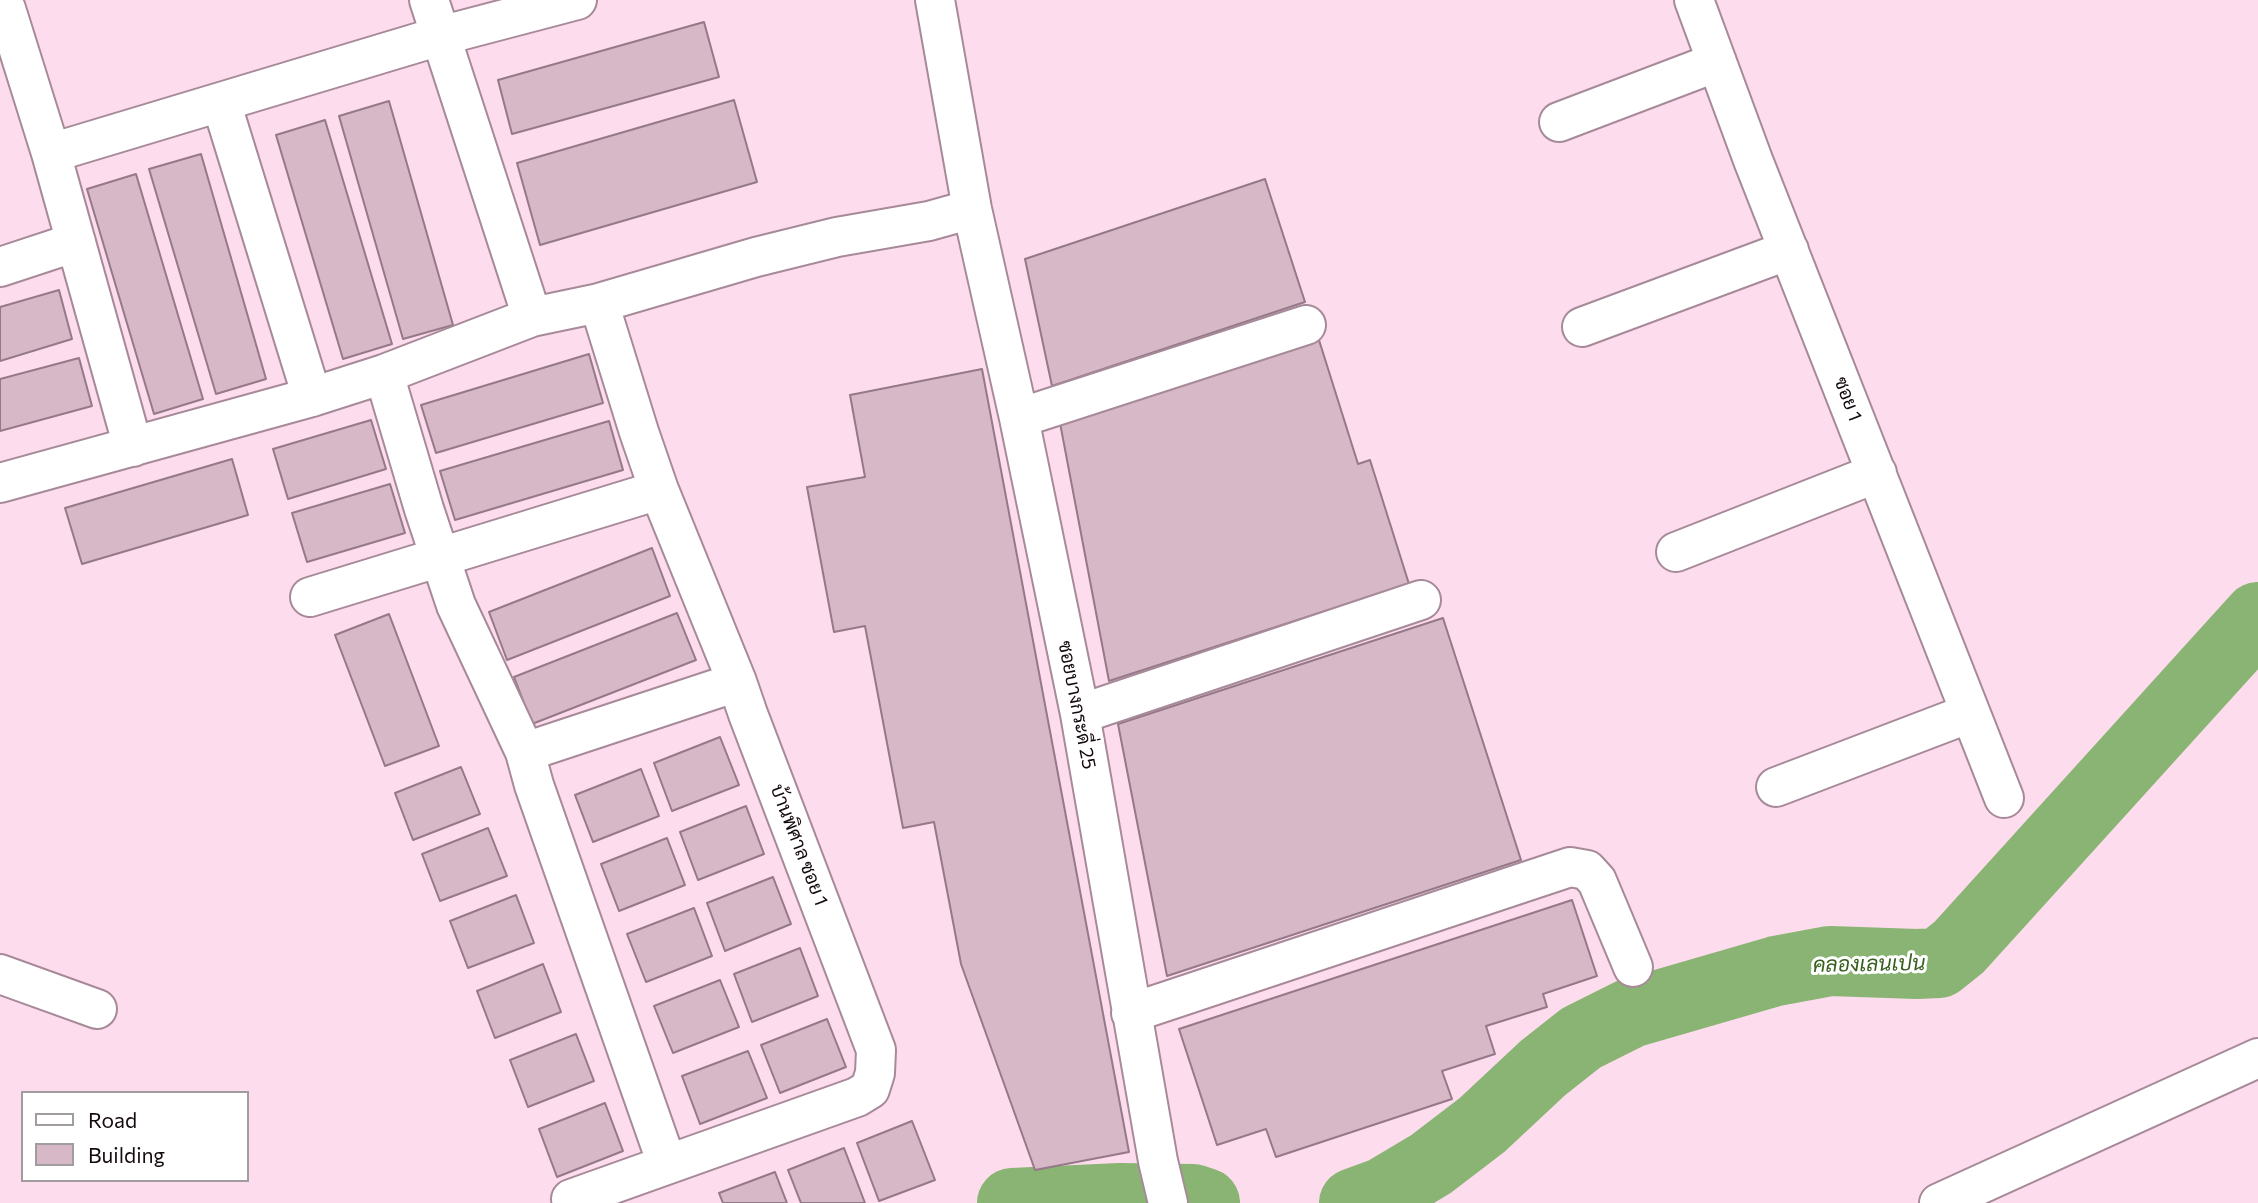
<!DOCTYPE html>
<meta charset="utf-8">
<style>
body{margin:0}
#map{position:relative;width:2258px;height:1203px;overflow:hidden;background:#fddded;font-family:Commissioner,sans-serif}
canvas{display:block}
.legend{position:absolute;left:21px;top:1091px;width:228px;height:91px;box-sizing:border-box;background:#fff;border:2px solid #a19d9f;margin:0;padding:9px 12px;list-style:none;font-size:21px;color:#140a10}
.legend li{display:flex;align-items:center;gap:14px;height:35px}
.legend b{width:35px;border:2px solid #a19d9f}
</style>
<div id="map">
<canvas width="2258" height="1203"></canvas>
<ul class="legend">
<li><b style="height:9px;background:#fff"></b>Road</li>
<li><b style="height:19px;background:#d6b8c7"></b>Building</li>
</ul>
</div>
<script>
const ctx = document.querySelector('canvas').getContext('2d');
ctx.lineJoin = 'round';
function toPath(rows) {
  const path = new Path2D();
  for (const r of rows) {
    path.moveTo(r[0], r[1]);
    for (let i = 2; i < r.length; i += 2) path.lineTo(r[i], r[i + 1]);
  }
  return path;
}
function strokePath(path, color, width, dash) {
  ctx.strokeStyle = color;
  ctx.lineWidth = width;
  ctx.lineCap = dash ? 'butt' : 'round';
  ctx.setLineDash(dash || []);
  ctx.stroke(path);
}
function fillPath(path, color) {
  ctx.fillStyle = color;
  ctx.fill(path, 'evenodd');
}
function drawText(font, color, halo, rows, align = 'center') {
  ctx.font = font + ' Commissioner,Sarabun,sans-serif';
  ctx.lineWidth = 6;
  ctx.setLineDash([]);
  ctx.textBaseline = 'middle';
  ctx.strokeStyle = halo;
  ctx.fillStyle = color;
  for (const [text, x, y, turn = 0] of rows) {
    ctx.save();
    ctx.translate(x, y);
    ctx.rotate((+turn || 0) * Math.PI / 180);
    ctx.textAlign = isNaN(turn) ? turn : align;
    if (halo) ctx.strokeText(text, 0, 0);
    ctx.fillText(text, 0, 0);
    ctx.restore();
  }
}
strokePath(toPath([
 [1012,1203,1120,1198,1193,1199,1205,1203],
 [1354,1203,1384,1192,1431,1164,1482,1125,1543,1068,1581,1038,1631,1013,1776,971,1830,961,1917,964,1939,963,1959,947,2258,617]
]), '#8ab473', 70);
const building = toPath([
 [704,22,719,77,512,134,498,80,704,22],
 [734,100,757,182,540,245,517,163,734,100],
 [389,101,453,325,403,339,339,116,389,101],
 [325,120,392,344,343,359,276,135,325,120],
 [201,154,266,379,216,394,149,169,201,154],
 [136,174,203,399,154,414,87,189,136,174],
 [1265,179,1305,302,1052,386,1025,259,1265,179],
 [59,290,72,339,0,361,0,307,59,290],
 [1319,340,1358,464,1370,460,1409,584,1109,681,1060,423,1319,340],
 [589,354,603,403,436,453,421,405,589,354],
 [79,358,92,406,0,431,0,379,79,358],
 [982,369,1129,1152,1035,1170,961,964,934,822,903,828,865,626,834,632,807,487,865,477,850,395,982,369],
 [371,420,386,469,288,499,273,449,371,420],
 [609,421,623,470,455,520,440,471,609,421],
 [232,459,248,515,82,564,65,508,232,459],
 [390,484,405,533,307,562,292,513,390,484],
 [652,548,670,596,507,660,489,612,652,548],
 [677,613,696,660,532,724,514,677,677,613],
 [389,614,439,746,385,766,335,635,389,614],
 [1443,618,1521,860,1167,976,1118,724,1443,618],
 [720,737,739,785,672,811,654,763,720,737],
 [461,767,480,814,413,840,395,793,461,767],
 [641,769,659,816,593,842,575,795,641,769],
 [746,806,764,854,698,880,680,832,746,806],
 [488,828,507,876,440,901,422,854,488,828],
 [667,838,685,885,619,911,601,864,667,838],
 [773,877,791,924,725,951,707,903,773,877],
 [516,895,534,943,468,968,450,921,516,895],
 [1572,900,1597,976,1543,994,1547,1007,1486,1026,1495,1054,1442,1071,1452,1099,1276,1157,1266,1129,1217,1145,1179,1029,1572,900],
 [694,908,712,956,646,982,627,934,694,908],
 [800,948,818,996,752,1022,734,974,800,948],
 [543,964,561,1012,495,1038,477,991,543,964],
 [720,980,739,1027,673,1053,654,1006,720,980],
 [827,1019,846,1067,780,1093,761,1045,827,1019],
 [576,1034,594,1081,528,1107,510,1060,576,1034],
 [748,1051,767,1098,700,1124,682,1076,748,1051],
 [605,1103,623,1151,557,1177,539,1129,605,1103],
 [912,1121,935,1180,879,1201,857,1143,912,1121],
 [844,1148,865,1203,801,1203,788,1170,844,1148],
 [775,1172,787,1203,723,1203,719,1193,775,1172]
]);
fillPath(building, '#d6b8c7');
strokePath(building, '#957988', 2);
const minor = toPath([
 [429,0,532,317],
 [935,0,972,209,1019,418,1080,714,1158,1161,1168,1203],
 [1694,0,1753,160,2004,798],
 [6,9,51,153,133,447],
 [221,102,312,397],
 [1559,122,1717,62],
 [51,153,440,36,577,0],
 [0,267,76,242],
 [1582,327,1789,250],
 [384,374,424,509,456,605,525,752,534,785,667,1164],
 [1019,418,1306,325],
 [0,483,312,397,384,374,532,317,599,303,756,257,837,237,929,221,972,209],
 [1676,552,1877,473],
 [310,597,659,490],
 [1080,714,1421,600],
 [525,752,737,682],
 [1776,787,1970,713],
 [0,974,97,1009],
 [1131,1013,1570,867,1587,870,1597,881,1633,967],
 [571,1199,857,1097,870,1089,875,1073,876,1050,748,714,737,682,659,490,639,432,599,303],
 [1939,1203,2258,1058]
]);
strokePath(minor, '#a78a99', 42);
strokePath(minor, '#fff', 38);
drawText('19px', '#140a10', '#fff', [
 ["ซอย 1",1848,399,69],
 ["ซอยบางกระดี่ 25",1077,705,79],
 ["บ้านพิศาล ซอย 1",799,845,69]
]);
drawText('italic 21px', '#375f1d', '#fff', [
 ["คลองเลนเปน",1869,964,-1]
]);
</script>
